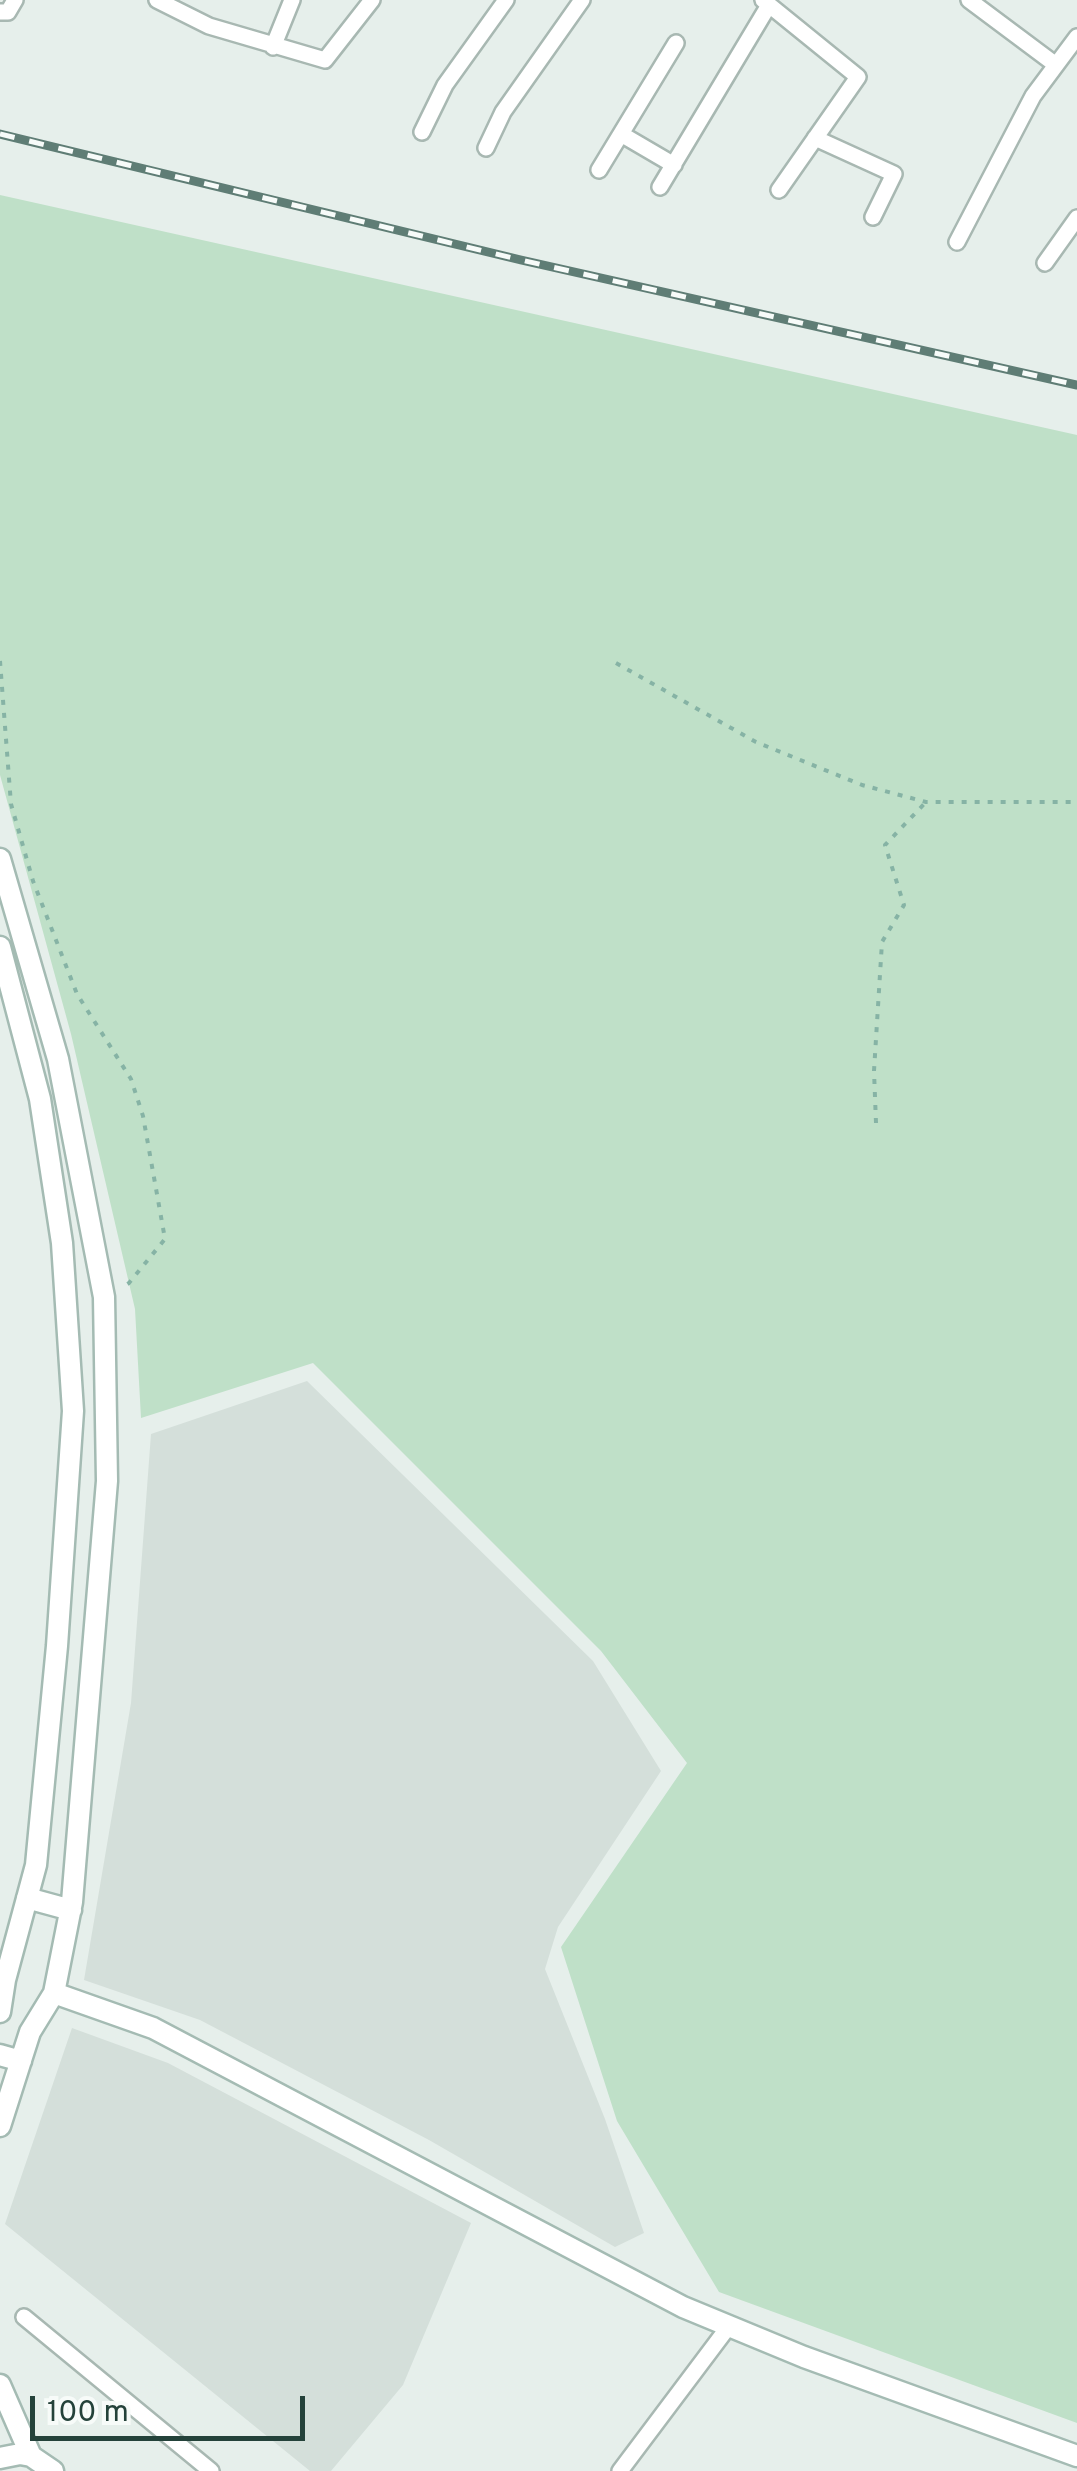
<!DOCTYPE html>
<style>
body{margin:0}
#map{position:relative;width:1077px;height:2471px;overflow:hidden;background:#e6efeb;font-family:Overpass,sans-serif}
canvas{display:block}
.scale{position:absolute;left:30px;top:2396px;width:275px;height:45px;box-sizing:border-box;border:5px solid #24423a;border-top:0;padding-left:12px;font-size:30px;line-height:35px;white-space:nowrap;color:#24423a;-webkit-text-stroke:8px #f7fbf9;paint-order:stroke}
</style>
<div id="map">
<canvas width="1077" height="2471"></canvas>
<div class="scale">100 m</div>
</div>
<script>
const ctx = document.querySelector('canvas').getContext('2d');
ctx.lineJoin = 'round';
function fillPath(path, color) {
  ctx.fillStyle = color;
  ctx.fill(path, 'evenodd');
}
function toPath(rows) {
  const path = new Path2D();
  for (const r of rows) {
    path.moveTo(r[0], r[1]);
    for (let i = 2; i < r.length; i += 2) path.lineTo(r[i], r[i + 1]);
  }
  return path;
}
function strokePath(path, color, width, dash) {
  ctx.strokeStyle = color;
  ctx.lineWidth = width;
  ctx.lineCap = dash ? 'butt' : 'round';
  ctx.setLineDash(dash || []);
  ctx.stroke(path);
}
fillPath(toPath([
 [307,1381,593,1661,661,1771,558,1927,545,1969,605,2119,644,2233,615,2247,429,2140,200,2020,84,1980,131,1703,151,1434],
 [72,2028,168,2063,471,2223,403,2385,331,2471,310,2471,5,2224]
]), '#d4dfda');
fillPath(toPath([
 [0,195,1077,435,1077,2423,719,2292,617,2121,561,1947,687,1763,601,1651,313,1363,141,1418,135,1309,71,1034,0,775]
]), '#bfe0c8');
const street = toPath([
 [157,0,209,26,325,60,372,0],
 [763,0,858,77,779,190],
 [969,0,1056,65],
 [0,12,8,12,15,0],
 [273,47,292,0],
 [422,132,445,85,506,0],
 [621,134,674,165],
 [815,138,894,174,873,217],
 [486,148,503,112,582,0],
 [599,170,676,43],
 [660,187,769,5],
 [957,242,1033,96,1077,37],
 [1045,263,1077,218],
 [24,2317,211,2471],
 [620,2471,729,2326]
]);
const secondary = toPath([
 [0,859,58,1059,104,1297,107,1481,72,1902,54,1993,30,2032,0,2126],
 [0,947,40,1099,62,1243,73,1411,57,1646,36,1865,5,1980,0,2012],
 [27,1898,71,1910],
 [54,1993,153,2028,683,2307,804,2357,1077,2456],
 [0,2055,21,2061],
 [0,2385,31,2456],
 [0,2458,20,2454,31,2456,53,2471]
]);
strokePath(street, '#a8b8b2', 20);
strokePath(secondary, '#a4bbb3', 25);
strokePath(toPath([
 [0,661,11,804,33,881,77,994,131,1079,143,1116,165,1239,129,1283,121,1288],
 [616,663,756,742,862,785,926,802,1077,802],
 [876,1123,874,1071,882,942,904,905,885,845,926,802]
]), '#86b3a5', 4, [5, 8]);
strokePath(street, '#fff', 15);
strokePath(secondary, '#fff', 20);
const rail = toPath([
 [0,134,521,260,1077,385]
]);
strokePath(rail, '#5f7d75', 9);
strokePath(rail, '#f7fbf9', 5, [15]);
</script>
